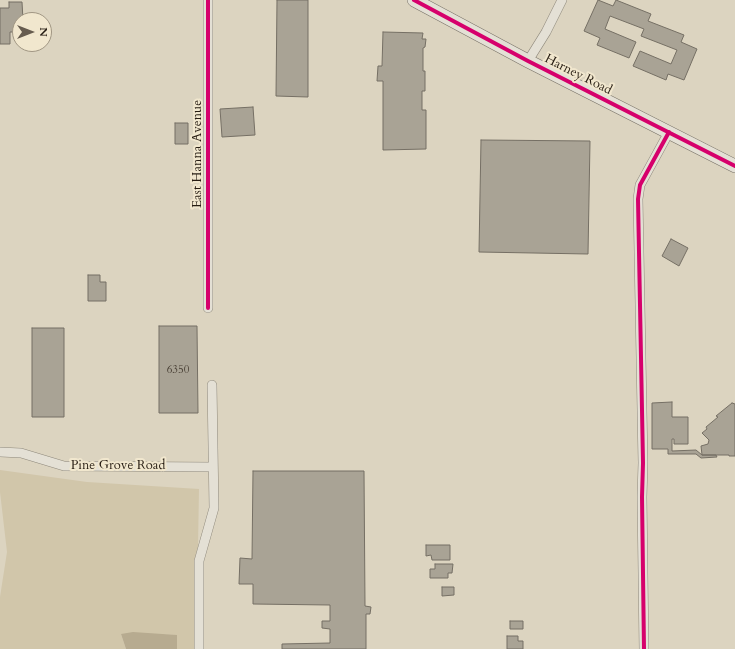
<!DOCTYPE html>
<style>
body{margin:0}
#map{position:relative;width:735px;height:649px;overflow:hidden;background:#dcd4c0;font-family:Cardo,serif}
canvas{display:block}
.north{position:absolute;left:12px;top:12px;width:40px;height:40px;box-sizing:border-box;background:#f1e7ce;border:1px solid #a09683;border-radius:50%;rotate:90deg;font-size:11px;font-weight:700;line-height:16px;text-align:center;color:#261c12}
.north::after{content:'';display:block;margin:auto;width:14px;height:18px;background:#665c4f;clip-path:polygon(50% 0,100% 100%,50% 72%,0 100%)}
</style>
<div id="map">
<canvas width="735" height="649"></canvas>
<div class="north">N</div>
</div>
<script>
const ctx = document.querySelector('canvas').getContext('2d');
ctx.lineJoin = 'round';
function fillPath(path, color) {
  ctx.fillStyle = color;
  ctx.fill(path, 'evenodd');
}
function toPath(rows) {
  const path = new Path2D();
  for (const r of rows) {
    path.moveTo(r[0], r[1]);
    for (let i = 2; i < r.length; i += 2) path.lineTo(r[i], r[i + 1]);
  }
  return path;
}
function strokePath(path, color, width, dash) {
  ctx.strokeStyle = color;
  ctx.lineWidth = width;
  ctx.lineCap = dash ? 'butt' : 'round';
  ctx.setLineDash(dash || []);
  ctx.stroke(path);
}
function drawText(font, color, halo, rows, align = 'center') {
  ctx.font = font + ' Cardo,serif';
  ctx.lineWidth = 4;
  ctx.setLineDash([]);
  ctx.textBaseline = 'middle';
  ctx.strokeStyle = halo;
  ctx.fillStyle = color;
  for (const [text, x, y, turn = 0] of rows) {
    ctx.save();
    ctx.translate(x, y);
    ctx.rotate((+turn || 0) * Math.PI / 180);
    ctx.textAlign = isNaN(turn) ? turn : align;
    if (halo) ctx.strokeText(text, 0, 0);
    ctx.fillText(text, 0, 0);
    ctx.restore();
  }
}
fillPath(toPath([
 [0,470,87,482,199,489,198,547,194,561,194,649,177,649,176,635,121,634,126,649,0,649,0,597,7,552,0,492]
]), '#d1c6aa');
fillPath(toPath([
 [133,632,177,635,177,649,126,649,121,634]
]), '#b7ab90');
const building = toPath([
 [277,0,308,0,308,97,276,96,277,0],
 [598,0,613,6,616,0,651,14,648,21,684,35,681,42,697,49,684,80,668,74,666,80,633,66,640,51,671,64,677,50,641,36,644,29,610,16,605,29,636,42,629,58,597,45,600,38,584,31,598,0],
 [9,2,22,2,23,20,20,20,20,32,10,32,10,44,0,44,0,8,9,8,9,2],
 [383,32,423,33,422,39,426,39,425,47,423,48,423,71,425,71,425,91,422,91,422,110,426,110,426,149,383,150,383,81,377,81,378,66,382,66,383,32],
 [253,107,255,135,222,137,220,109,253,107],
 [175,123,188,123,188,144,175,144,175,123],
 [481,140,590,141,588,254,479,252,481,140],
 [671,239,688,248,679,266,662,256,671,239],
 [88,275,100,275,100,282,106,282,106,301,88,301,88,275],
 [159,326,197,326,198,413,159,413,159,326],
 [32,328,64,328,64,417,32,417,32,328],
 [672,402,672,417,688,417,688,444,674,444,674,439,672,439,672,451,696,450,702,455,716,455,717,457,701,458,696,454,668,454,668,449,652,449,652,403,672,402],
 [732,403,735,404,735,456,729,456,729,455,702,455,701,446,708,444,709,440,702,433,707,429,706,427,718,417,716,416,732,403],
 [253,471,364,471,365,606,371,607,370,614,366,614,366,649,282,649,282,644,330,643,330,629,322,628,322,621,330,621,330,605,253,604,253,584,239,584,240,558,252,559,253,471],
 [426,545,450,545,450,560,432,560,431,555,426,556,426,545],
 [435,564,453,564,452,573,448,573,448,578,430,578,430,569,435,569,435,564],
 [442,587,454,587,454,595,442,596,442,587],
 [510,621,523,621,523,629,510,629,510,621],
 [507,636,518,636,518,641,523,641,523,649,507,649,507,636]
]);
fillPath(building, '#a9a395');
strokePath(building, '#756f64', 1);
const street = toPath([
 [208,0,208,308],
 [528,61,546,32,562,0],
 [0,452,21,453,64,466,213,467],
 [199,649,199,561,214,508,212,385],
 [644,649,642,497,643,463,638,199,640,185,669,132]
]);
const secondary = toPath([
 [414,0,528,61,735,166]
]);
strokePath(street, '#8e887b', 10);
strokePath(secondary, '#756f64', 14);
strokePath(street, '#e4e0d5', 9);
strokePath(secondary, '#e4e0d5', 13);
strokePath(toPath([
 [208,0,208,308],
 [414,0,528,61,735,166],
 [644,649,642,497,643,463,638,199,640,185,669,132]
]), '#d6006c', 4);
drawText('11px', '#473e33', null, [
 ["6350",178,370]
]);
drawText('13px', '#261c12', '#f1e7ce', [
 ["Harney Road",578,75,27],
 ["East Hanna Avenue",198,154,-90],
 ["Pine Grove Road",118,466]
]);
</script>
